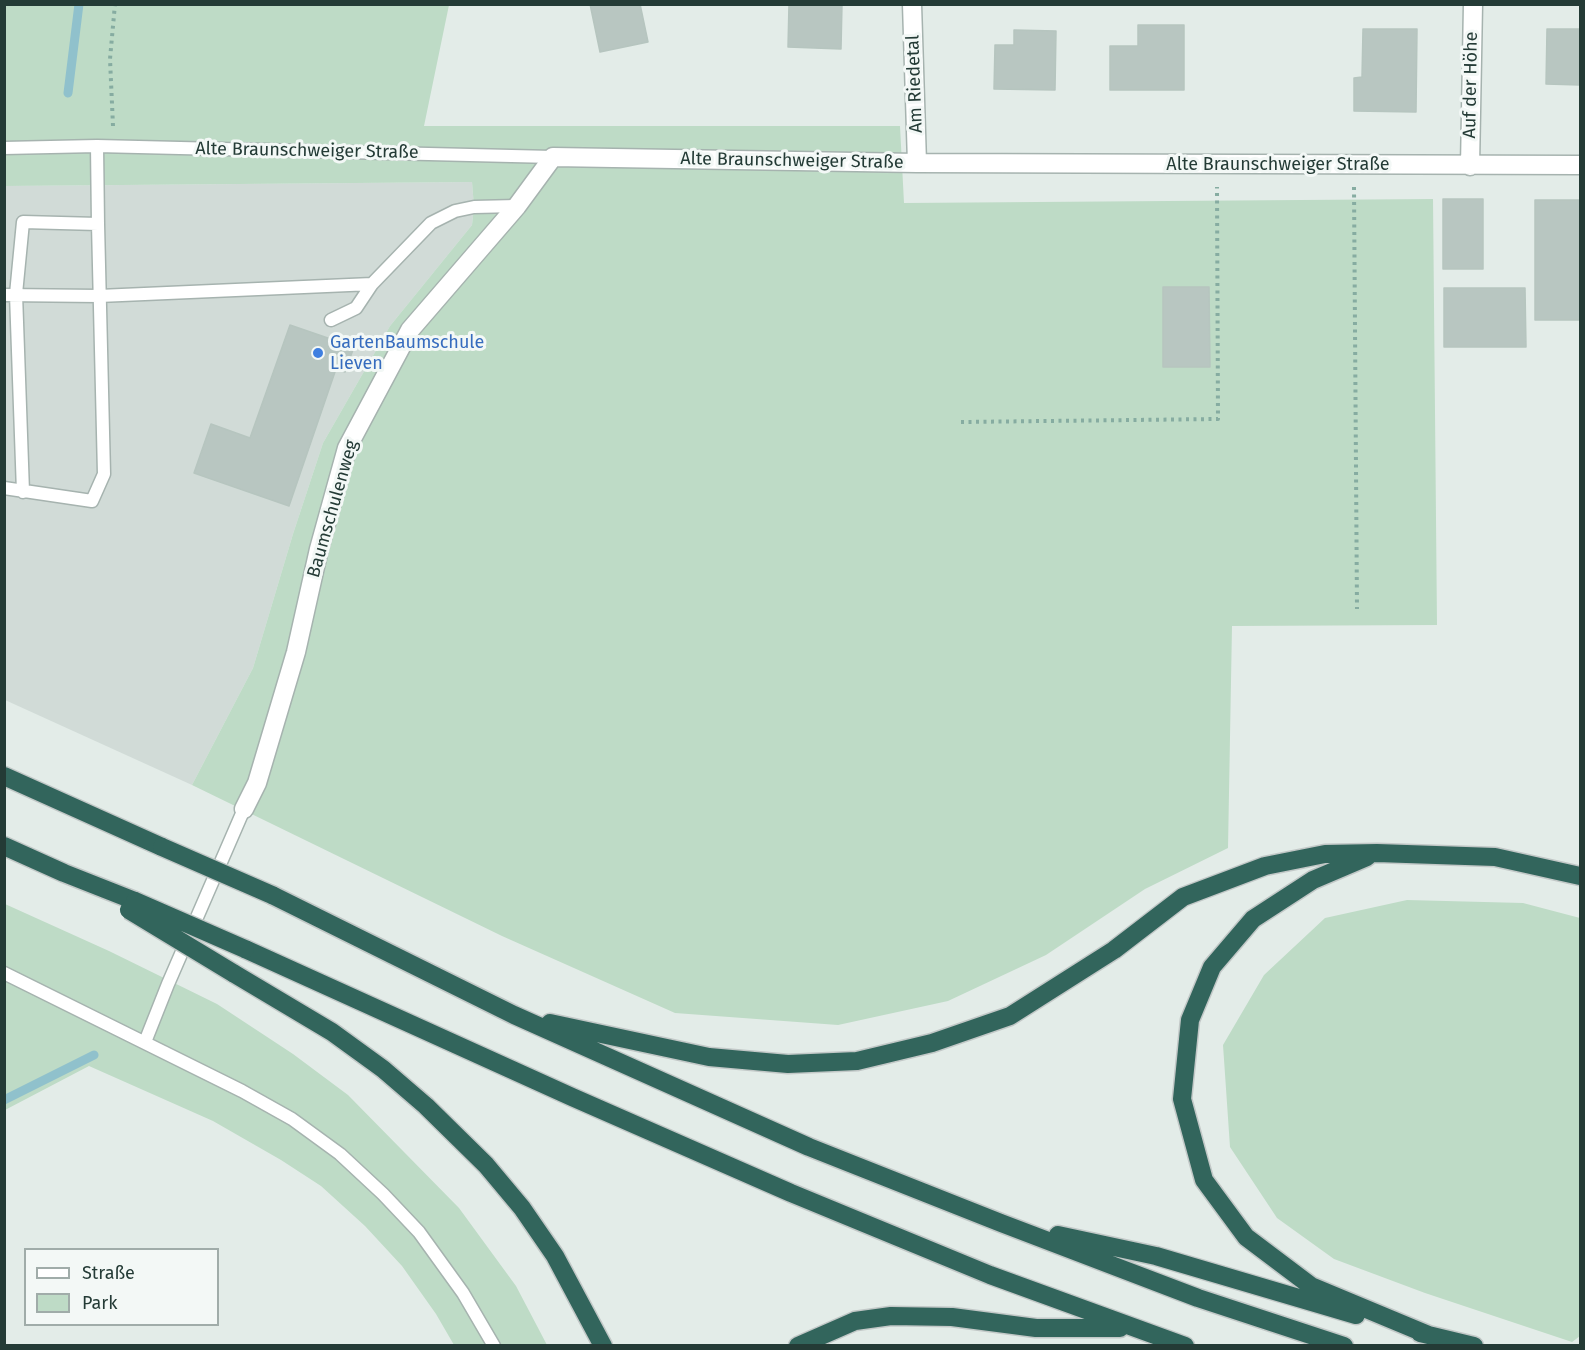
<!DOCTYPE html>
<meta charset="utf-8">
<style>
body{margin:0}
#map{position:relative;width:1585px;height:1350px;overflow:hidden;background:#e3ece8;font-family:"Fira Sans",sans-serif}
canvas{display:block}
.frame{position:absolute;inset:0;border:6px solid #243b36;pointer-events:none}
.legend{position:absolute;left:24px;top:1248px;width:195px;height:78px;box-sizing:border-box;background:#f3f8f6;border:2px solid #a0aca9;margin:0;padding:8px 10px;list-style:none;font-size:18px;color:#243b36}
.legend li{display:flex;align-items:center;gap:12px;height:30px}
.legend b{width:30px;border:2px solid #a0aca9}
</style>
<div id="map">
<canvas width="1585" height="1350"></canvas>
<div class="frame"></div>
<ul class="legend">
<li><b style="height:8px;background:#fff"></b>Straße</li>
<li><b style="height:16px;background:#bedbc6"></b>Park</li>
</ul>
</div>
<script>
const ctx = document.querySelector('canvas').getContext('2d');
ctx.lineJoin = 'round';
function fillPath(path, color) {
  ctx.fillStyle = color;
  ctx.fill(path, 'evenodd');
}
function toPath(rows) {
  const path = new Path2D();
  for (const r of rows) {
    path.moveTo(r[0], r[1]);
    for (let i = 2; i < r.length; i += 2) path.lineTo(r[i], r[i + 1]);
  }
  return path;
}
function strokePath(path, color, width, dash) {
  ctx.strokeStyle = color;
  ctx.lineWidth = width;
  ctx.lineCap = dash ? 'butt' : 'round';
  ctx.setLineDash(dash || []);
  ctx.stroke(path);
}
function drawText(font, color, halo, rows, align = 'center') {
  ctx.font = font + ' "Fira Sans",sans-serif';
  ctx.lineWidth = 6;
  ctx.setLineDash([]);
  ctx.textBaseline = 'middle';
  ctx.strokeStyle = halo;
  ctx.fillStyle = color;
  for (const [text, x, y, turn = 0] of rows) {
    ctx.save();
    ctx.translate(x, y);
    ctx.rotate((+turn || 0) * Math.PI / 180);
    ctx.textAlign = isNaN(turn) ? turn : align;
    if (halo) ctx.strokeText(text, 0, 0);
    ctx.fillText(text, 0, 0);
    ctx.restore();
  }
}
fillPath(toPath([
 [472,182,474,207,472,225,390,326,323,443,293,534,253,668,192,785,5,700,5,186]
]), '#d1dbd7');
fillPath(toPath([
 [4,5,449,5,424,126,900,126,904,203,1433,199,1437,625,1232,626,1228,848,1145,889,1046,955,948,1001,838,1025,675,1013,502,936,192,785,253,668,293,534,323,443,390,326,472,225,474,207,472,182,5,186],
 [1407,900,1523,903,1580,918,1580,1336,1572,1342,1425,1293,1334,1259,1277,1218,1230,1147,1223,1045,1264,975,1325,918],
 [5,904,109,951,217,1004,293,1054,348,1095,459,1208,516,1286,547,1345,454,1345,436,1314,402,1266,365,1226,321,1186,281,1160,213,1121,89,1066,5,1110]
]), '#bedbc6');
strokePath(toPath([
 [68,93,79,4],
 [4,1100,94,1055]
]), '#90c1cc', 9);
const building = toPath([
 [590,4,640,4,648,42,600,52,590,4],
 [789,4,842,4,841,49,788,47,789,4],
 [1138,25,1184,25,1184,90,1110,90,1110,46,1138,46,1138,25],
 [1363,29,1417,29,1416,112,1354,111,1354,78,1362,77,1363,29],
 [1547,29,1580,29,1580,85,1546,84,1547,29],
 [1014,30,1056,31,1055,90,994,89,995,45,1014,45,1014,30],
 [1443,199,1483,199,1483,269,1443,269,1443,199],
 [1535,200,1580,200,1580,320,1535,320,1535,200],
 [1163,287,1209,287,1210,367,1163,367,1163,287],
 [1444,288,1525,288,1526,347,1444,347,1444,288],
 [290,325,354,347,345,372,336,369,289,506,194,473,211,424,250,438,290,325]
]);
fillPath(building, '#b8c6c1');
strokePath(building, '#b6c5bf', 1.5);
const lane = toPath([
 [4,148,97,146,553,157],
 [4,295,99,296,372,284],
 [331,320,356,308,372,284,431,223,455,211,474,207,517,206],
 [4,488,92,501,104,474,98,224],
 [23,492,16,294,23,222,98,224,97,146],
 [4,973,242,1091,292,1119,340,1154,383,1194,419,1232,463,1293,494,1346],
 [145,1042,168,984,244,809]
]);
const street = toPath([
 [912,4,917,163],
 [1470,166,1473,4],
 [244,809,257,783,296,652,319,549,347,448,410,330,517,206,553,157,917,163,1580,165]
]);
const highway = toPath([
 [4,776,162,847],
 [4,846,64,873,135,901],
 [1367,857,1313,880,1253,919,1212,967,1190,1020,1182,1099,1204,1180,1246,1237,1311,1286,1431,1336],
 [272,895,514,1015,809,1147,1001,1223,1198,1298,1344,1346],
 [245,949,572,1097,791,1193,990,1275,1185,1346],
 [233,973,332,1032,383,1069,426,1106,486,1165,522,1208,555,1256,603,1346],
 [550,1023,709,1057,788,1064,857,1061,932,1043,1010,1016,1114,950,1183,897,1265,866,1325,854,1377,853,1495,857,1580,876],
 [1058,1235,1156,1256,1356,1315],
 [1420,1333,1474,1346],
 [798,1346,855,1321,891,1316,952,1317,1036,1328,1120,1328]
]);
strokePath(lane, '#a6b3af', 15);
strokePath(street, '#a6b3af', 21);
strokePath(highway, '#c2c8c7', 21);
strokePath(toPath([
 [113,126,110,59,115,4],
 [1354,187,1357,609],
 [961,422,1218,419,1217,187]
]), '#86aca1', 4, [3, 4.5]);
strokePath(lane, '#fff', 12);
strokePath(street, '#fff', 18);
strokePath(highway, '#32655c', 18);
const highwayBridge = toPath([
 [162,847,272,895],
 [135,901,245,949],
 [129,910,233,973]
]);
strokePath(highwayBridge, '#c2c8c7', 21, []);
strokePath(highwayBridge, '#32655c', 18);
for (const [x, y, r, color] of [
 [318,353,6,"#3f7fe0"]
]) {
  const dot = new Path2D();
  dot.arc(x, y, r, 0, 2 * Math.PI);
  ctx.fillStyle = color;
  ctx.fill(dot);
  strokePath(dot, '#f3f8f6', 2);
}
drawText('18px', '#243b36', '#f3f8f6', [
 ["Am Riedetal",915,84,-92],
 ["Auf der Höhe",1471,85,-89],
 ["Alte Braunschweiger Straße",307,151,1],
 ["Alte Braunschweiger Straße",792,161,1],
 ["Alte Braunschweiger Straße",1278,165],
 ["Baumschulenweg",333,509,-74]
]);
drawText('18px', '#366cbe', '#f3f8f6', [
 ["GartenBaumschule",330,343],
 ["Lieven",330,364]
], 'left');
</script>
